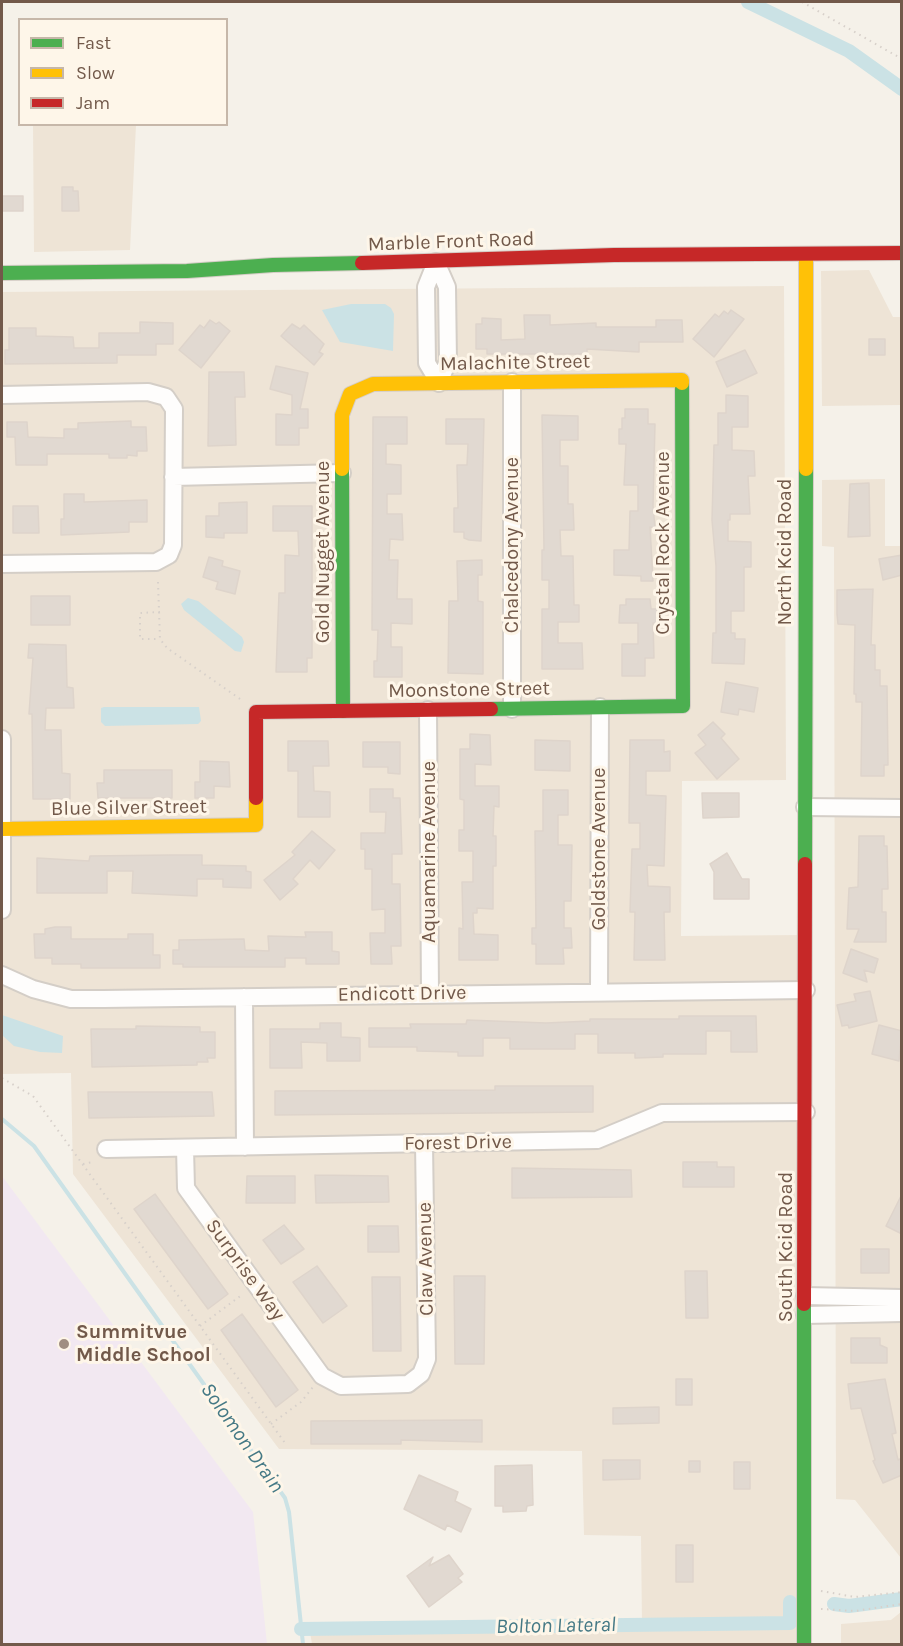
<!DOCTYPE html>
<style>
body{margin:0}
#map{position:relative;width:903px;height:1646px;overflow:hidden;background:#f5f1e9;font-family:Karla,sans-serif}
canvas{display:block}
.frame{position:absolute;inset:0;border:3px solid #72594a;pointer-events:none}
.legend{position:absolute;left:18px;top:18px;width:210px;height:108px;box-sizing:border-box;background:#fef6e9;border:2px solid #c6b7a9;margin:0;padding:8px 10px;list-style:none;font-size:18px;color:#72594a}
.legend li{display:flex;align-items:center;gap:12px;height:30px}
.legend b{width:30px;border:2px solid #c6b7a9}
</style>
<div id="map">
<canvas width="903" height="1646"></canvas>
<div class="frame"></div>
<ul class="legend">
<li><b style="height:8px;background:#4caf50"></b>Fast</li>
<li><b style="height:8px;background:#ffc107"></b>Slow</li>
<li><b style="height:8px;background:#c62828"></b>Jam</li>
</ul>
</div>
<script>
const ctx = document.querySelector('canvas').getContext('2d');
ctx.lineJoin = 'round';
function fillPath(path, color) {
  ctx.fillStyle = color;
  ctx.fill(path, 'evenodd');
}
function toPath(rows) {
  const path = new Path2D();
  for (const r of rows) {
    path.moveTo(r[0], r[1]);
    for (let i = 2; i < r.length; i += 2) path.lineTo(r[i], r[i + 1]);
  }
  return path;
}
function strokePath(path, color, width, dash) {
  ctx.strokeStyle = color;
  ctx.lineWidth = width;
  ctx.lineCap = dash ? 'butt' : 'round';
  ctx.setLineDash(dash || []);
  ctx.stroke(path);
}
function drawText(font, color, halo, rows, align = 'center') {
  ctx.font = font + ' Karla,sans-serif';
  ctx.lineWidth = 6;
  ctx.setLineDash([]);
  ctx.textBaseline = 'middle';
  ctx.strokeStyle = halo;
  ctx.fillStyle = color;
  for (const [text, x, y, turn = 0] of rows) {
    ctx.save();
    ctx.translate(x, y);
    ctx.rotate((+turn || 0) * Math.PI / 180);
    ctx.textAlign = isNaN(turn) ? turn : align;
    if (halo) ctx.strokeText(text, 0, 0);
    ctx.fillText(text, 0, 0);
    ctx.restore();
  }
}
fillPath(toPath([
 [33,125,136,125,130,250,34,252],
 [869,270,893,317,901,317,901,405,822,406,821,271],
 [784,286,786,780,682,781,681,936,803,935,804,1644,312,1644,310,1632,642,1626,641,1536,584,1535,582,1451,279,1449,73,1174,71,1073,2,1074,2,292],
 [885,479,885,546,901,546,901,1558,855,1500,836,1499,834,547,822,546,822,480],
 [901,1612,901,1644,841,1644,841,1624,891,1620]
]), '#eee4d6');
fillPath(toPath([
 [2,1176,253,1512,267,1644,2,1644]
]), '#f2e8f1');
fillPath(toPath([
 [351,304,385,304,391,308,394,314,393,351,340,342,322,310],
 [188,598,198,601,242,637,244,642,241,652,235,651,184,610,181,604],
 [104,707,199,707,201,721,198,724,105,726,101,722,101,708],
 [2,1015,63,1036,62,1053,40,1052,14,1046,2,1035]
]), '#cbe2e5');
strokePath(toPath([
 [2,1119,34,1146,285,1498,289,1512,303,1644]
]), '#cbe2e5', 4);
strokePath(toPath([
 [748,2,849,51,902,89],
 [834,1604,849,1606,902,1599],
 [301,1629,790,1623,790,1602]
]), '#cbe2e5', 14);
const building = toPath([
 [62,187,73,187,73,191,78,191,79,211,62,211,62,187],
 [2,196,23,196,23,211,2,211,2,196],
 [731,310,744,319,714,357,693,339,715,314,719,317,724,311,728,314,731,310],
 [524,315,550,315,550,325,596,323,596,327,656,327,656,320,682,320,683,342,639,342,639,352,587,349,587,354,487,354,487,349,476,349,476,324,482,324,482,318,501,319,501,340,525,339,524,315],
 [210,320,216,324,219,322,230,331,201,368,179,350,200,325,204,328,210,320],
 [140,322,173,323,173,344,156,344,156,355,117,355,117,363,5,364,5,350,9,350,9,328,36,328,36,336,73,337,74,348,99,348,99,333,140,333,140,322],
 [292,324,300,329,304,325,324,344,319,352,323,354,314,365,281,336,292,324],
 [869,339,885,339,885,355,869,355,869,339],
 [745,350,757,373,727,387,716,362,745,350],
 [276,366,308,373,300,409,308,409,308,428,299,428,299,445,276,445,276,414,292,415,292,395,270,389,276,366],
 [209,372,244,372,245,397,235,397,236,445,208,446,209,372],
 [726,395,748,396,748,427,732,427,732,450,754,451,755,476,748,476,750,514,730,514,730,520,728,520,728,541,751,542,751,567,744,567,744,611,731,611,731,633,735,633,735,639,745,639,744,664,712,663,713,633,716,633,716,566,712,520,714,445,718,445,718,413,726,413,726,395],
 [625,409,648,409,648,424,655,424,653,506,655,528,650,527,653,581,641,581,641,576,614,575,614,550,629,550,630,511,638,511,638,485,624,485,626,444,619,444,619,429,622,429,622,418,625,418,625,409],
 [542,415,578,416,578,440,560,440,560,466,568,466,568,504,573,504,574,530,560,530,561,556,573,556,574,605,579,605,579,622,558,622,558,643,582,643,583,669,542,669,542,609,549,609,549,580,542,580,542,550,544,550,542,415],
 [373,417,407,417,407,444,386,444,386,464,401,465,401,494,387,494,387,514,402,514,403,540,390,539,389,560,398,560,397,599,412,599,412,624,391,623,391,647,402,647,402,677,374,677,374,661,377,661,378,630,372,630,373,417],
 [446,419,484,419,481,541,469,540,464,538,464,532,454,532,454,508,458,508,457,465,467,465,468,444,446,444,446,419],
 [131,421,131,427,146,427,147,451,137,451,137,456,127,455,127,458,109,458,109,454,47,454,47,465,16,465,15,437,7,437,7,422,27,422,28,437,64,438,64,429,78,429,78,423,131,421],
 [869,483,870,536,848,537,850,484,869,483],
 [64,494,84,494,84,502,147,500,147,522,129,522,129,532,61,535,61,519,64,519,64,494],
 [247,502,247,533,224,533,224,538,206,537,206,516,219,516,219,503,247,502],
 [13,506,38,506,39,533,13,533,13,506],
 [273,506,312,506,312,658,307,658,307,672,276,672,279,593,285,593,285,555,299,556,298,531,273,531,273,506],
 [902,555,902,575,883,580,879,559,902,555],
 [209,557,223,561,222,566,240,571,235,594,216,589,218,582,203,577,209,557],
 [482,560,482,575,478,575,478,601,483,602,483,674,448,673,449,601,458,601,457,561,482,560],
 [873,589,871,645,875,645,875,670,880,670,880,686,887,686,888,765,884,765,884,776,861,776,862,702,856,702,856,694,854,694,855,625,838,624,837,614,837,590,873,589],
 [31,596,70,596,70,625,31,625,31,596],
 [626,599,650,599,651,609,657,609,657,623,653,623,654,658,645,658,645,676,622,676,622,644,638,644,638,623,619,623,620,605,626,605,626,599],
 [29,644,66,645,67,687,73,688,74,708,46,708,45,730,61,730,62,773,70,774,70,799,33,799,32,714,29,714,33,658,28,658,29,644],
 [726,682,758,688,754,712,739,709,738,715,721,712,726,682],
 [713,722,725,734,721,738,739,759,717,779,695,753,706,745,698,735,713,722],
 [470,734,490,735,491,765,475,764,475,786,499,786,499,807,494,806,493,836,496,836,496,866,493,866,493,909,477,908,477,913,473,913,474,934,498,935,498,960,459,960,459,928,463,929,462,882,473,882,473,851,459,851,459,830,464,830,464,800,460,799,460,749,470,749,470,734],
 [535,740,570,741,570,771,535,770,535,740],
 [630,740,664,740,664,752,670,751,670,771,646,771,646,795,666,796,664,866,647,865,648,886,670,887,670,912,664,912,665,960,634,960,635,912,630,912,631,880,632,849,640,849,640,823,629,823,630,740],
 [288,741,328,741,329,766,313,766,314,791,330,792,330,817,298,817,298,771,288,771,288,741],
 [363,742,400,742,400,774,388,773,388,767,363,767,363,742],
 [200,761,229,762,230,787,214,786,214,798,195,798,195,782,200,782,200,761],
 [104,770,172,770,172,798,98,798,97,783,104,783,104,770],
 [370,789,393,789,393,798,400,798,402,854,392,854,392,884,400,884,401,946,391,946,392,964,371,964,370,933,385,933,385,909,372,910,372,869,365,869,365,849,361,849,361,833,385,833,386,812,370,812,370,789],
 [543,790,568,790,568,815,558,815,558,845,572,845,571,901,564,901,564,928,571,928,572,948,563,948,564,964,536,964,536,944,532,944,532,928,536,928,535,831,543,831,543,790],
 [702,793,739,793,739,817,703,818,702,793],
 [312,831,335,850,319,869,310,860,293,879,298,884,280,900,264,880,295,855,292,852,312,831],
 [859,836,884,836,884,846,887,846,888,889,882,889,882,912,886,912,886,942,854,942,859,929,847,929,849,888,858,887,859,836],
 [727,853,742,879,749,879,749,899,714,899,714,872,710,864,727,853],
 [171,855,202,855,202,865,246,866,246,871,251,872,251,888,223,887,223,879,197,879,197,896,132,893,133,871,107,871,107,893,37,893,37,858,89,861,90,856,171,855],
 [55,927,71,927,71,939,128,939,128,934,153,934,153,955,160,955,160,968,81,968,81,964,52,964,52,958,35,958,34,934,45,934,45,929,55,927],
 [305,932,332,932,332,951,339,952,339,964,306,964,306,958,285,958,285,967,183,967,183,964,173,964,173,950,179,950,179,940,244,939,245,950,269,951,268,936,306,937,305,932],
 [851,949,878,959,874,973,864,970,867,982,843,973,851,949],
 [870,991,877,1021,849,1028,848,1025,842,1026,837,1005,856,1001,854,994,870,991],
 [679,1016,756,1016,757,1052,731,1052,731,1031,706,1031,706,1054,663,1054,663,1057,635,1058,635,1053,598,1053,598,1034,575,1034,575,1049,510,1049,510,1038,483,1038,483,1056,458,1056,458,1052,417,1051,417,1047,369,1047,369,1028,411,1028,410,1024,466,1024,467,1020,546,1023,590,1021,590,1019,679,1019,679,1016],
 [320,1023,341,1023,341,1037,360,1038,360,1061,327,1061,327,1043,301,1042,302,1068,270,1068,270,1029,320,1029,320,1023],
 [879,1025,902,1031,899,1061,872,1054,879,1025],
 [136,1026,200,1027,200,1032,215,1032,215,1058,207,1058,208,1062,197,1062,197,1065,92,1067,91,1029,136,1029,136,1026],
 [495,1086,593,1086,593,1112,275,1115,275,1091,495,1090,495,1086],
 [88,1092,212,1092,214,1116,89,1118,88,1092],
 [683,1162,717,1162,717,1167,734,1167,734,1187,683,1187,683,1162],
 [512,1168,631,1170,632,1197,512,1198,512,1168],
 [315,1175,388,1176,389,1202,316,1203,315,1175],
 [247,1176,295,1176,295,1203,246,1203,247,1176],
 [155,1194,228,1294,208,1309,134,1209,155,1194],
 [902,1194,902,1234,886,1226,902,1194],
 [284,1225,304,1249,281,1264,263,1240,284,1225],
 [368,1226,398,1226,399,1252,368,1252,368,1226],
 [861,1249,889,1249,889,1273,861,1273,861,1249],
 [317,1266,347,1306,323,1323,293,1282,317,1266],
 [685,1271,707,1271,708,1318,686,1318,685,1271],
 [454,1276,485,1276,484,1364,455,1364,454,1276],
 [372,1277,400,1277,401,1351,373,1351,372,1277],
 [242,1314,298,1390,276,1407,221,1330,242,1314],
 [851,1338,880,1338,880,1345,887,1348,887,1363,851,1363,851,1338],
 [676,1379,692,1379,692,1405,676,1405,676,1379],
 [885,1379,896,1433,892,1434,898,1460,902,1458,902,1475,883,1483,873,1461,875,1460,861,1408,851,1409,848,1384,885,1379],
 [659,1407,659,1423,613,1424,613,1408,659,1407],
 [482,1420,482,1442,401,1440,401,1444,311,1444,311,1421,482,1420],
 [603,1460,640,1460,640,1479,603,1480,603,1460],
 [689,1461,700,1461,700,1472,689,1472,689,1461],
 [734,1462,750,1462,750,1489,734,1489,734,1462],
 [532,1465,533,1505,527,1506,526,1511,503,1512,503,1506,495,1506,495,1466,532,1465],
 [419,1475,458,1492,455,1501,471,1509,461,1532,447,1525,445,1530,404,1509,419,1475],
 [676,1545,693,1545,693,1582,676,1582,676,1545],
 [449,1555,463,1574,458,1578,462,1582,429,1607,407,1576,433,1557,429,1566,449,1555]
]);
fillPath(building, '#e1d9d1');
strokePath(building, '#ded4cb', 1.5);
const street = toPath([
 [436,262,426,287,427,363,439,383],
 [436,262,447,287,448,361,439,383],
 [2,395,148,392,166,397,174,409,173,545,169,555,156,562,2,564],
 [173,477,342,473],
 [512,709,512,382],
 [428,710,430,993],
 [2,739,2,910],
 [805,807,902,808],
 [2,975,33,989,71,999,103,999,806,990],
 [599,991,600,707],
 [244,997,245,1147],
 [185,1148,186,1188,322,1376,341,1386,408,1384,421,1374,427,1359,424,1143],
 [106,1149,597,1140,662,1113,806,1112],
 [805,1296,902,1298],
 [805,1315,902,1313]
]);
const fast = toPath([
 [2,273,187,271,273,265,362,263],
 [342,469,343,711],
 [491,709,683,706,682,383],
 [805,864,806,469],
 [804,1644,804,1304]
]);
const slow = toPath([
 [342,469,342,415,350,394,373,384,682,380,682,383],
 [806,469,806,255],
 [2,829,256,825,256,798]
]);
const jam = toPath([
 [362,263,614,255,902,253],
 [256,798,256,712,491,709],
 [804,1304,805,864]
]);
strokePath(street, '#d4cec7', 20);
strokePath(fast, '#d5cdc6', 16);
strokePath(slow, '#d5cdc6', 16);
strokePath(jam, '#d5cdc6', 16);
strokePath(toPath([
 [802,2,902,59],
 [158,582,160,639,167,648,243,701],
 [160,612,140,613,140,639,160,639],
 [2,1078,33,1096,285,1443],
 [83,1164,93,1162],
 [200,1326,243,1294],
 [271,1424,301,1402,313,1387],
 [821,1591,855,1597,902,1592],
 [821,1609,855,1611,902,1604]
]), '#d7d0ca', 2, [1.5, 4.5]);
strokePath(street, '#fefdfc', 16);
strokePath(fast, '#4caf50', 14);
strokePath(slow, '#ffc107', 14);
strokePath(jam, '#c62828', 14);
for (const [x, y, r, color] of [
 [64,1344,6,"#a08e82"]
]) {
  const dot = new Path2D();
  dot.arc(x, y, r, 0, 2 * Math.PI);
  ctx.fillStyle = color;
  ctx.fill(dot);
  strokePath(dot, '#fef6e9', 2);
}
drawText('20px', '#72594a', '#fef6e9', [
 ["Marble Front Road",451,242,-2],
 ["Malachite Street",515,363,-1],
 ["Crystal Rock Avenue",663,543,-90],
 ["Chalcedony Avenue",512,545,-90],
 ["Gold Nugget Avenue",323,552,-90],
 ["North Kcid Road",785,552,-90],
 ["Moonstone Street",469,690,-1],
 ["Blue Silver Street",129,808,-1],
 ["Goldstone Avenue",599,849,-90],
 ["Aquamarine Avenue",429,852,-90],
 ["Endicott Drive",402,994,-1],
 ["Forest Drive",458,1143,-1],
 ["South Kcid Road",786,1247,-90],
 ["Claw Avenue",426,1259,-91],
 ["Surprise Way",245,1270,54]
]);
drawText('bold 20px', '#72594a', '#fef6e9', [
 ["Summitvue",76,1332],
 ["Middle School",76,1355]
], 'left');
drawText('italic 21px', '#457985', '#fef6e9', [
 ["Solomon Drain",242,1438,55],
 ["Bolton Lateral",556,1626,-1]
]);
</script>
